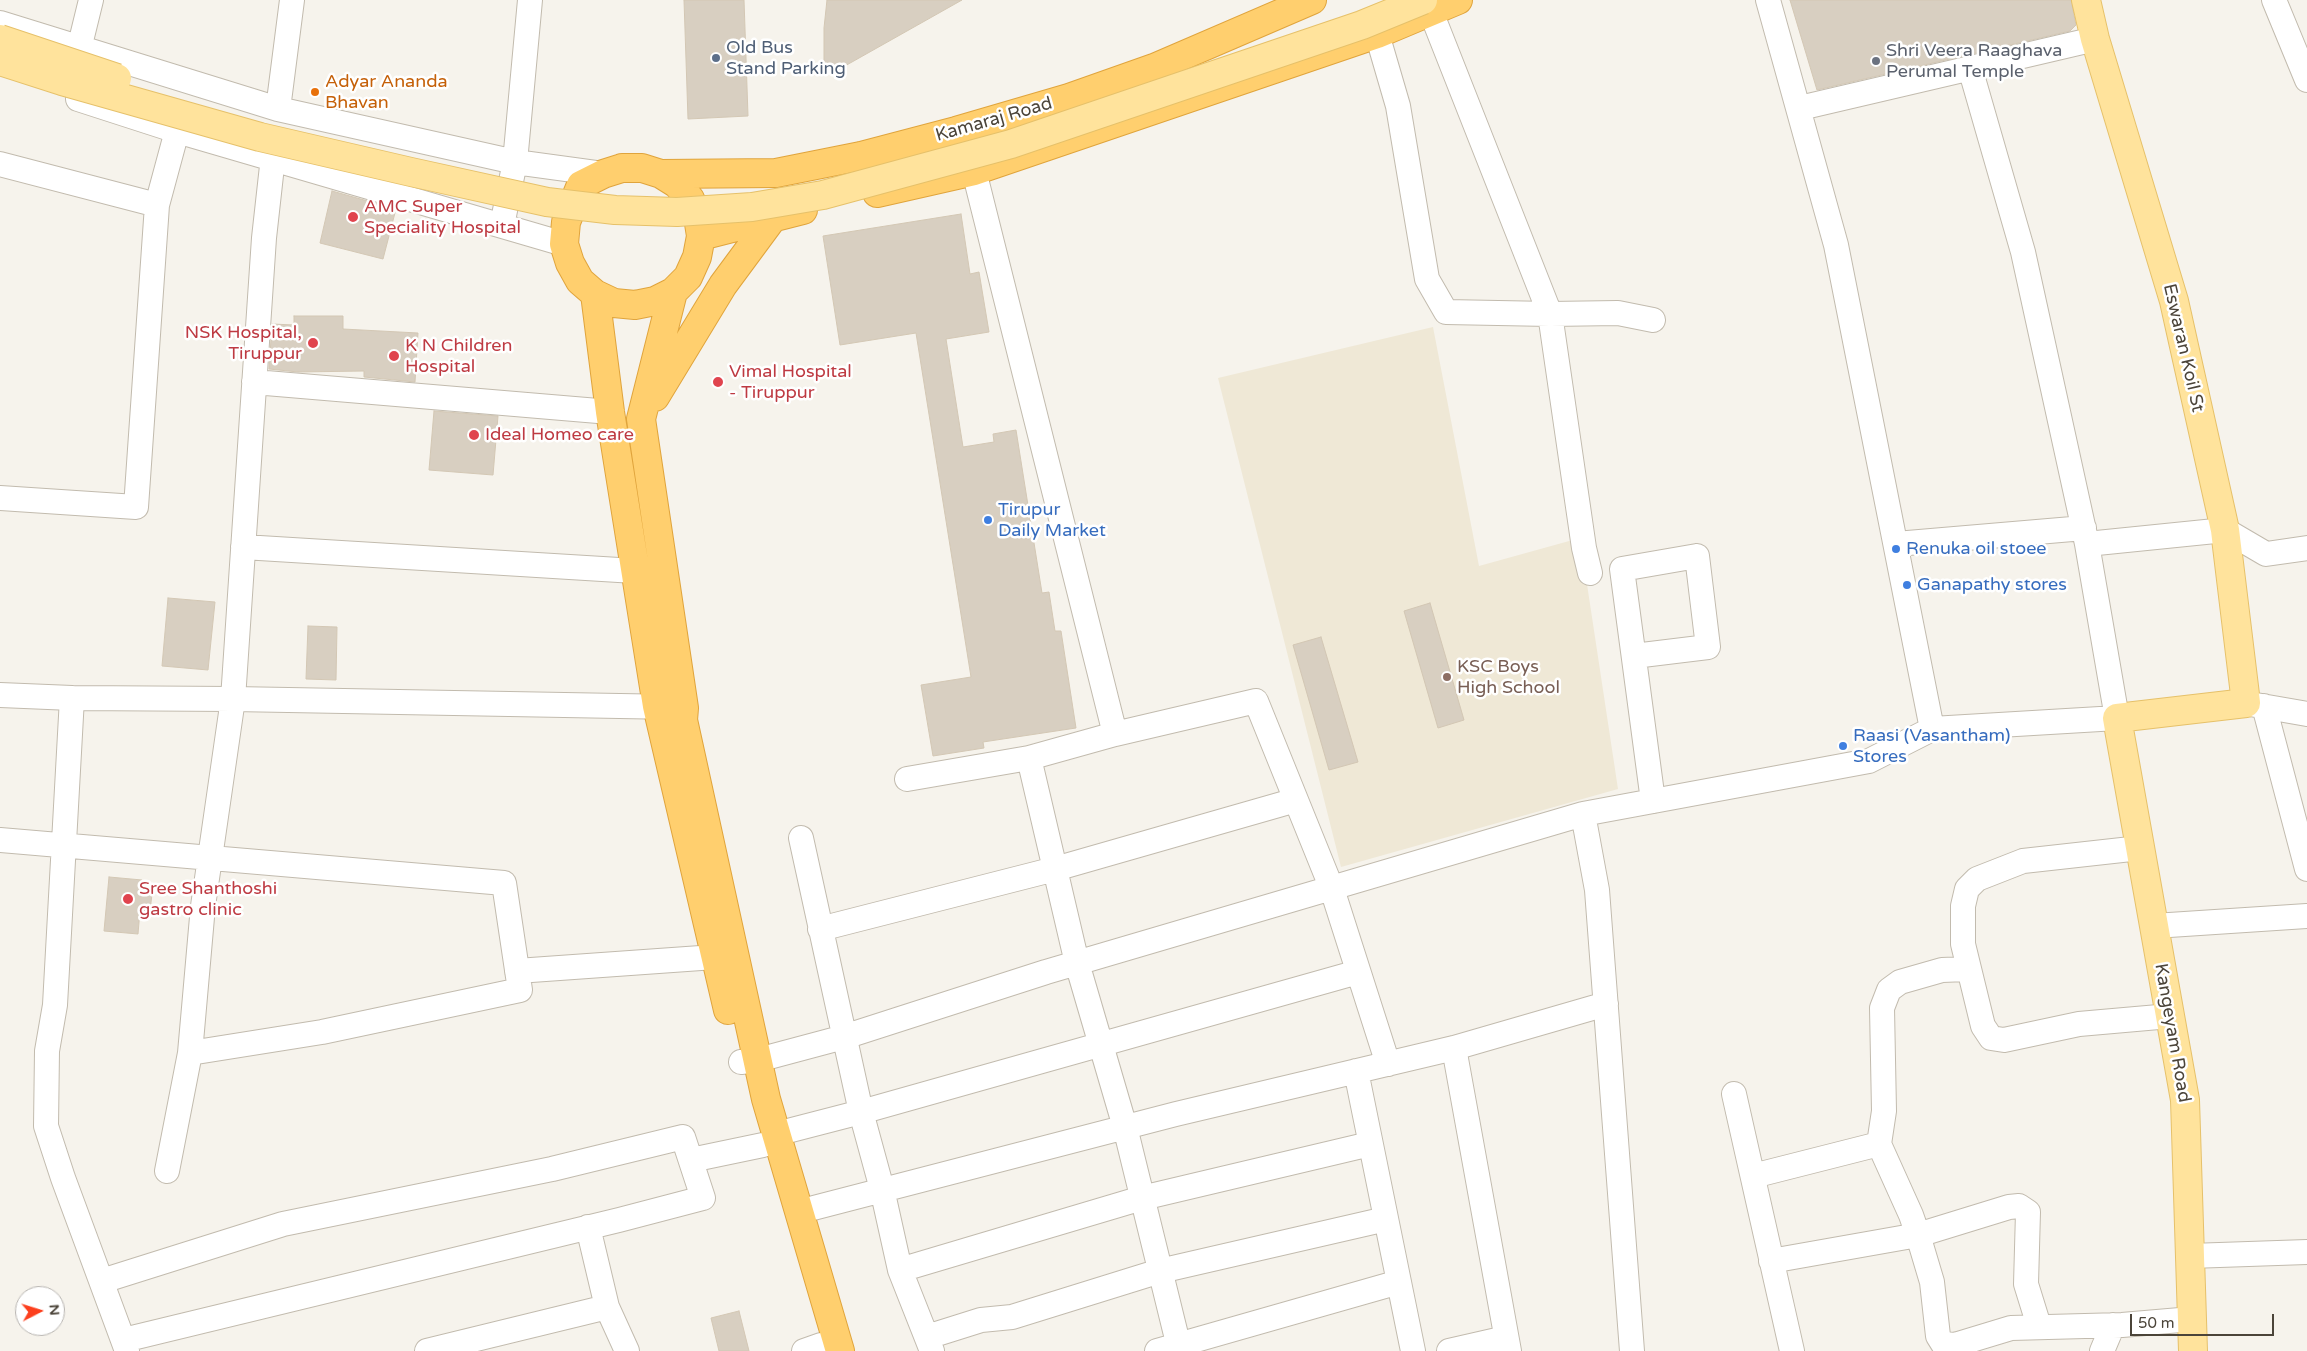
<!DOCTYPE html>
<style>
body{margin:0}
#map{position:relative;width:2307px;height:1351px;overflow:hidden;background:#f6f3ec;font-family:"Varela Round",sans-serif}
canvas{display:block}
.north{position:absolute;left:15px;top:1286px;width:50px;height:50px;box-sizing:border-box;background:#fff;border:1px solid #b7b4b0;border-radius:50%;rotate:85deg;font-size:14px;font-weight:700;line-height:20px;text-align:center;color:#4b4439}
.north::after{content:'';display:block;margin:auto;width:18px;height:22px;background:#fc3f1d;clip-path:polygon(50% 0,100% 100%,50% 72%,0 100%)}
.scale{position:absolute;left:2130px;top:1314px;width:144px;height:22px;box-sizing:border-box;border:2px solid #4b4439;border-top:0;padding-left:6px;font-size:15px;line-height:18px;white-space:nowrap;color:#4b4439;-webkit-text-stroke:4px #fff;paint-order:stroke}
</style>
<div id="map">
<canvas width="2307" height="1351"></canvas>
<div class="north">N</div>
<div class="scale">50 m</div>
</div>
<script>
const ctx = document.querySelector('canvas').getContext('2d');
ctx.lineJoin = 'round';
function fillPath(path, color) {
  ctx.fillStyle = color;
  ctx.fill(path, 'evenodd');
}
function toPath(rows) {
  const path = new Path2D();
  for (const r of rows) {
    path.moveTo(r[0], r[1]);
    for (let i = 2; i < r.length; i += 2) path.lineTo(r[i], r[i + 1]);
  }
  return path;
}
function strokePath(path, color, width, dash) {
  ctx.strokeStyle = color;
  ctx.lineWidth = width;
  ctx.lineCap = dash ? 'butt' : 'round';
  ctx.setLineDash(dash || []);
  ctx.stroke(path);
}
function drawText(font, color, halo, rows, align = 'center') {
  ctx.font = font + ' "Varela Round",sans-serif';
  ctx.lineWidth = 5;
  ctx.setLineDash([]);
  ctx.textBaseline = 'middle';
  ctx.strokeStyle = halo;
  ctx.fillStyle = color;
  for (const [text, x, y, turn = 0] of rows) {
    ctx.save();
    ctx.translate(x, y);
    ctx.rotate((+turn || 0) * Math.PI / 180);
    ctx.textAlign = isNaN(turn) ? turn : align;
    if (halo) ctx.strokeText(text, 0, 0);
    ctx.fillText(text, 0, 0);
    ctx.restore();
  }
}
fillPath(toPath([
 [1433,327,1479,566,1580,538,1618,789,1341,867,1218,378]
]), '#efe8d6');
const building = toPath([
 [684,0,744,0,748,116,688,119,684,0],
 [827,0,962,0,836,71,824,70,824,28,827,0],
 [1790,0,2071,0,2076,25,2070,31,1817,90,1790,0],
 [332,191,396,209,383,259,320,243,332,191],
 [961,214,970,274,979,272,989,332,946,339,963,447,994,442,993,434,1016,430,1042,593,1049,592,1055,631,1061,631,1076,728,983,742,984,748,933,756,921,685,971,677,916,333,840,345,823,236,961,214],
 [294,316,343,316,343,329,418,333,415,382,364,377,364,371,298,372,269,369,272,324,294,325,294,316],
 [434,411,498,416,493,475,429,470,434,411],
 [168,598,215,602,208,670,162,666,168,598],
 [1430,603,1464,720,1438,728,1404,611,1430,603],
 [308,626,337,627,336,680,306,679,308,626],
 [1321,637,1358,762,1329,770,1293,645,1321,637],
 [109,877,142,880,141,893,152,894,150,911,140,910,138,934,104,931,109,877],
 [739,1311,749,1351,719,1351,711,1318,739,1311]
]);
fillPath(building, '#d8cfc1');
strokePath(building, '#d3c7b4', 1);
const minor = toPath([
 [1768,0,1836,245,1932,729],
 [2274,0,2307,80],
 [0,23,278,109,515,162,603,174],
 [1377,34,1398,106,1427,279,1446,312,1550,314,1431,12],
 [79,49,91,0],
 [78,99,177,131,564,244],
 [1800,108,2095,39],
 [278,109,292,0],
 [0,164,157,205],
 [974,171,1115,734,1256,701,1332,889,1388,1064],
 [502,225,515,162,530,0],
 [254,382,610,412],
 [0,498,136,507,157,205,177,131],
 [1896,544,2084,528],
 [2087,544,2225,530,2266,554,2307,548],
 [243,547,635,571],
 [1590,573,1584,548,1550,314,1618,313,1653,320],
 [1634,656,1708,647,1697,556,1622,569,1653,801],
 [0,695,72,698,233,699,264,238,273,157],
 [72,698,55,1005,47,1051,46,1126,63,1178,127,1351],
 [2250,704,2307,714],
 [2264,706,2307,869],
 [1115,734,1029,758,1077,963,1125,1127,1180,1351],
 [907,779,1029,758],
 [1583,814,1597,890,1632,1351],
 [801,838,861,1112,882,1189,900,1270,932,1351],
 [0,840,504,883,520,990,322,1032,190,1053],
 [2140,848,2023,861,1977,879,1967,889,1963,906,1963,944,1983,1026,1991,1038,2004,1040,2079,1024,2170,1016],
 [2154,926,2307,916],
 [820,929,1055,869,1296,800],
 [1967,969,1942,970,1900,982,1889,990,1882,1008,1884,1111,1879,1144,1911,1215,1918,1235,1932,1282,1938,1336,1943,1344,1955,1345,2011,1328,2122,1325,2192,1319],
 [517,971,715,957],
 [1454,1048,1509,1351],
 [741,1062,758,1060,844,1037,1046,972,1583,814,1869,761,1932,729,2117,718,2087,544,2023,252,1970,68],
 [1356,1071,1413,1351],
 [1734,1094,1792,1351],
 [776,1134,861,1112,1358,972],
 [691,1160,763,1145],
 [167,1171,190,1053,203,906,233,699,675,707],
 [1753,1176,1879,1144],
 [798,1212,1176,1114,1454,1048,1606,1004],
 [588,1227,607,1307,627,1351],
 [2190,1256,2307,1252],
 [1771,1261,1918,1235,2009,1207,2019,1206,2028,1212,2026,1284,2039,1326],
 [900,1270,1142,1198,1370,1144],
 [102,1281,283,1224,552,1169,683,1137,703,1198,619,1220,124,1340],
 [927,1337,981,1320,1012,1317,1160,1271,1386,1219],
 [427,1351,607,1307],
 [804,1351,821,1345],
 [1157,1351,1399,1282],
 [1449,1351,1506,1338],
 [2102,1351,2113,1325]
]);
const major = toPath([
 [2086,0,2095,39,2174,301,2225,530,2246,703,2117,718,2185,1100,2193,1351]
]);
const highway = toPath([
 [622,168,642,168,661,174,677,184,690,199,698,217,701,236,697,257,688,277,673,292,655,301,635,305,614,303,595,294,580,281,570,263,564,244,566,222,581,185,603,174,622,168],
 [661,174,776,173,861,156,956,131,1069,98,1154,68,1312,0],
 [877,193,974,171,1377,34,1458,0],
 [701,236,803,210],
 [673,292,641,419,684,708,683,720,766,1099,840,1351],
 [595,294,610,412,657,706,728,1010],
 [655,397,723,285,774,216,775,211]
]);
strokePath(minor, '#c2bbae', 26);
strokePath(major, '#e6c16a', 30);
strokePath(highway, '#e0a43c', 30);
strokePath(minor, '#fff', 24);
strokePath(major, '#ffe39c', 28);
strokePath(highway, '#ffcf6e', 28);
const majorBridge = toPath([
 [0,39,117,78],
 [0,61,62,81,260,137,411,172,547,202,615,210,677,212,752,207,823,195,1011,144,1362,25,1423,0]
]);
strokePath(majorBridge, '#e6c16a', 30, []);
strokePath(majorBridge, '#ffe39c', 28);
for (const [x, y, r, color] of [
 [716,58,5,"#5c6f8a"],
 [1876,61,5,"#6b7280"],
 [315,92,5,"#e8710a"],
 [353,217,6,"#e0444e"],
 [313,343,6,"#e0444e"],
 [394,356,6,"#e0444e"],
 [718,382,6,"#e0444e"],
 [474,435,6,"#e0444e"],
 [988,520,5,"#3f7fe0"],
 [1896,549,5,"#3f7fe0"],
 [1907,585,5,"#3f7fe0"],
 [1447,677,5,"#8d6e63"],
 [1843,746,5,"#3f7fe0"],
 [128,899,6,"#e0444e"]
]) {
  const dot = new Path2D();
  dot.arc(x, y, r, 0, 2 * Math.PI);
  ctx.fillStyle = color;
  ctx.fill(dot);
  strokePath(dot, '#fff', 2);
}
drawText('18px', '#4e5e75', '#fff', [
 ["Old Bus",726,48],
 ["Stand Parking",726,69]
], 'left');
drawText('18px', '#5b616d', '#fff', [
 ["Shri Veera Raaghava",1886,51],
 ["Perumal Temple",1886,72]
], 'left');
drawText('18px', '#c56008', '#fff', [
 ["Adyar Ananda",325,82],
 ["Bhavan",325,103]
], 'left');
drawText('18px', '#4b4439', '#fff', [
 ["Kamaraj Road",994,120,-16],
 ["Eswaran Koil St",2183,348,77],
 ["Kangeyam Road",2172,1033,80]
]);
drawText('18px', '#be3a42', '#fff', [
 ["AMC Super",364,207],
 ["Speciality Hospital",364,228],
 ["NSK Hospital,",302,333,"right"],
 ["Tiruppur",302,354,"right"],
 ["K N Children",405,346],
 ["Hospital",405,367],
 ["Vimal Hospital",729,372],
 ["- Tiruppur",729,393],
 ["Ideal Homeo care",485,435],
 ["Sree Shanthoshi",139,889],
 ["gastro clinic",139,910]
], 'left');
drawText('18px', '#366cbe', '#fff', [
 ["Tirupur",998,510],
 ["Daily Market",998,531],
 ["Renuka oil stoee",1906,549],
 ["Ganapathy stores",1917,585],
 ["Raasi (Vasantham)",1853,736],
 ["Stores",1853,757]
], 'left');
drawText('18px', '#785e54', '#fff', [
 ["KSC Boys",1457,667],
 ["High School",1457,688]
], 'left');
</script>
